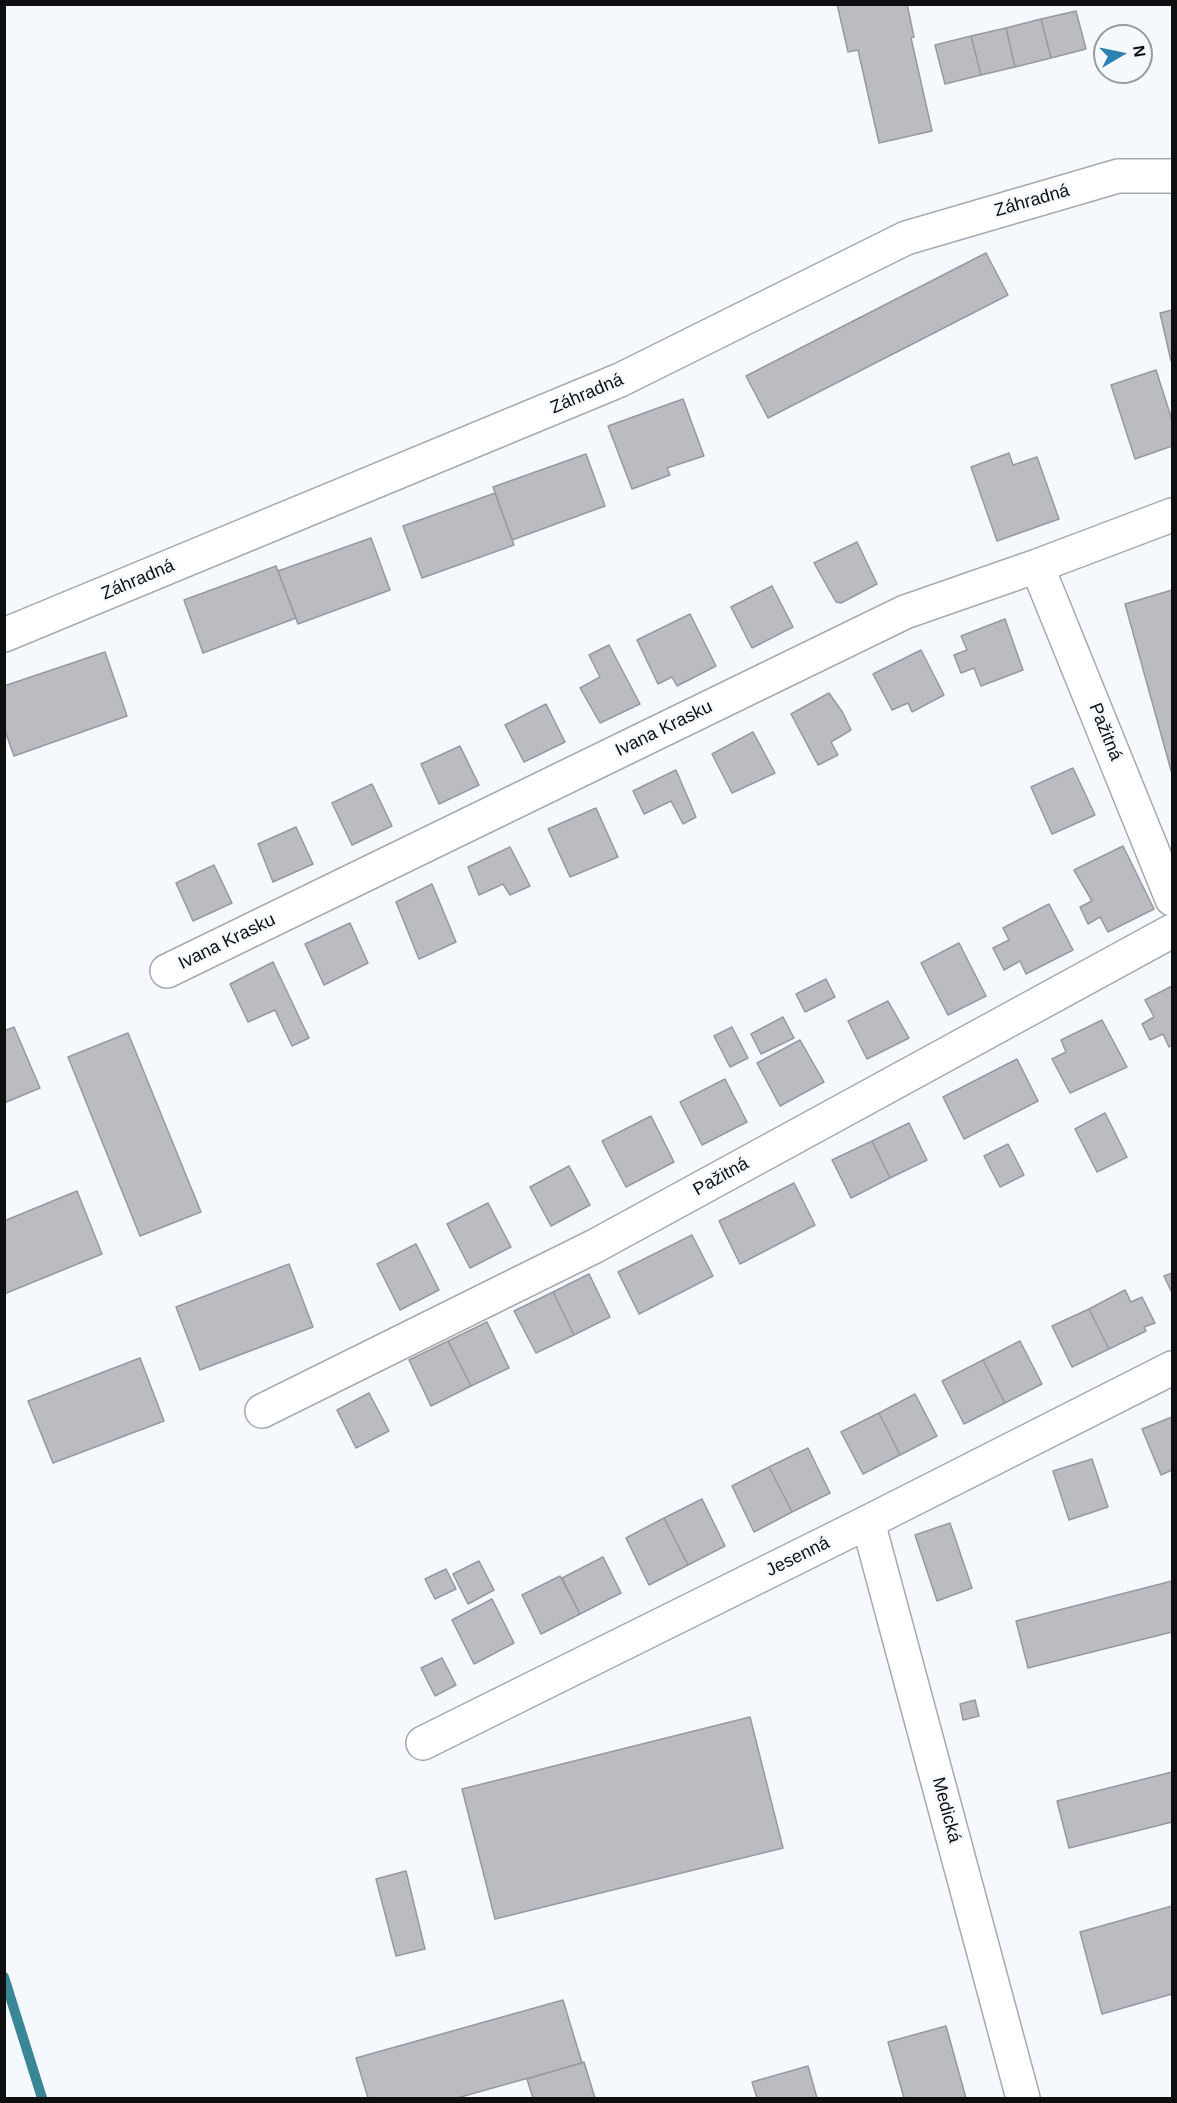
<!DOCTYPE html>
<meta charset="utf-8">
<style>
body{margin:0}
#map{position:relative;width:1177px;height:2103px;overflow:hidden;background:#f5f9fe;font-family:Helvetica,sans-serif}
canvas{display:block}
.frame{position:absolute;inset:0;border:6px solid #0d0f11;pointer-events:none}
.north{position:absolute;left:1093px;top:24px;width:60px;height:60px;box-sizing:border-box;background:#f5f9fe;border:2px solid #989b9f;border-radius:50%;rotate:81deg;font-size:16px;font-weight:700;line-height:24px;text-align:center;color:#0d0f11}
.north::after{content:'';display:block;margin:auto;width:21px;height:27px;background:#2c81b1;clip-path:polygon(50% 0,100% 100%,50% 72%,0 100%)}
</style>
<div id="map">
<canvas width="1177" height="2103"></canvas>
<div class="frame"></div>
<div class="north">N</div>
</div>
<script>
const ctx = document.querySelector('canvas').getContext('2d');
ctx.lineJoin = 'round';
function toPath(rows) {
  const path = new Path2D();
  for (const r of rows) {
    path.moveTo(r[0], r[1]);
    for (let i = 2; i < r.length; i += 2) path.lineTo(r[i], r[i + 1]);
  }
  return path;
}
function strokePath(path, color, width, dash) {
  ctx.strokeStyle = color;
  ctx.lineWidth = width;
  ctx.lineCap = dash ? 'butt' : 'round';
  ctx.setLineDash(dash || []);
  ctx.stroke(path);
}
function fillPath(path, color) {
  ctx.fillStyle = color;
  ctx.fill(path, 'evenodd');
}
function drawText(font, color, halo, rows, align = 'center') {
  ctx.font = font + ' Helvetica,sans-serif';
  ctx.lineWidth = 5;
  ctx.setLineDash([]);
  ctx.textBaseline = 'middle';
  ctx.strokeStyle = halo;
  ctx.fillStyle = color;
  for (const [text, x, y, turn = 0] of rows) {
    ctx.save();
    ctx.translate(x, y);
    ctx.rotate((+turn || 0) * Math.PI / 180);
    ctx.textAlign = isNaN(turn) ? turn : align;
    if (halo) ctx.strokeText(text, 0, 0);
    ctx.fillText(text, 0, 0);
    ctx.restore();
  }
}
strokePath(toPath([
 [4,1977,42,2098]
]), '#398696', 10);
const building = toPath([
 [837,4,907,4,914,37,911,38,932,131,879,143,858,50,848,52,837,4],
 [1076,11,1086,49,1051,58,1041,19,1076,11],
 [1041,19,1051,58,1015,67,1006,28,1041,19],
 [1006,28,1015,67,981,75,971,36,1006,28],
 [971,36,981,75,945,84,935,45,971,36],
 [986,253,1008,295,768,418,746,376,986,253],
 [1172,310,1172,361,1171,361,1160,313,1172,310],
 [1156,370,1172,420,1172,446,1135,459,1111,385,1156,370],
 [683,399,704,456,667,468,670,475,632,489,608,426,683,399],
 [1009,453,1013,465,1037,457,1059,519,997,541,971,467,1009,453],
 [586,454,605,506,512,540,493,487,586,454],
 [495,493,514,545,422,578,403,526,495,493],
 [371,538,390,590,298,624,278,571,371,538],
 [857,542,877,584,841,603,836,602,814,563,857,542],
 [276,566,296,618,203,653,184,600,276,566],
 [772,586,793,627,752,648,731,607,772,586],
 [1172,590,1172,774,1125,604,1172,590],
 [690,614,716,666,677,686,672,677,658,684,637,640,690,614],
 [1005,619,1023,670,981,686,974,668,961,673,954,655,967,650,961,636,1005,619],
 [609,645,640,704,600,723,580,688,600,677,589,655,609,645],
 [921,650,944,695,912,712,908,703,892,710,873,674,921,650],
 [105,652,127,716,14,756,4,728,4,686,105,652],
 [829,693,843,713,851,730,831,742,838,755,818,765,791,714,829,693],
 [546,704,565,742,524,762,505,725,546,704],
 [753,732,775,773,732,793,712,754,753,732],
 [460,746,479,785,439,804,421,764,460,746],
 [1073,768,1095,815,1052,834,1031,787,1073,768],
 [676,770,696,817,683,824,671,801,644,814,633,791,676,770],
 [372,784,392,826,352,845,332,803,372,784],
 [596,808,618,857,570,877,548,829,596,808],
 [296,827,313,864,273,882,258,844,296,827],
 [1123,846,1154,909,1108,932,1100,917,1088,924,1080,907,1092,901,1074,870,1123,846],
 [510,847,530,886,510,895,503,884,479,895,468,867,510,847],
 [214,865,232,903,193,921,176,883,214,865],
 [432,884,456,942,419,959,396,902,432,884],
 [1049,904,1073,950,1026,974,1020,961,1004,970,993,948,1009,940,1003,928,1049,904],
 [350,923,368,963,324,985,305,944,350,923],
 [959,943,986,996,948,1015,921,963,959,943],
 [273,962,309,1038,292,1046,275,1010,248,1022,230,984,273,962],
 [826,979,835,997,805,1012,796,994,826,979],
 [1172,986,1172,1045,1169,1047,1163,1034,1150,1040,1142,1024,1154,1017,1145,1000,1172,986],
 [888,1001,909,1038,867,1059,848,1021,888,1001],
 [783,1017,794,1038,761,1054,751,1034,783,1017],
 [1102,1020,1127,1067,1070,1093,1052,1059,1066,1052,1061,1040,1102,1020],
 [14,1027,40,1088,4,1103,4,1031,14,1027],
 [732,1027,748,1058,730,1067,714,1036,732,1027],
 [128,1033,201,1212,140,1236,68,1057,128,1033],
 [800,1040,824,1082,780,1106,757,1063,800,1040],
 [1017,1059,1038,1101,964,1139,943,1097,1017,1059],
 [725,1079,747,1122,702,1145,680,1102,725,1079],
 [1105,1113,1127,1157,1097,1172,1075,1129,1105,1113],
 [651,1116,674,1162,626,1187,602,1141,651,1116],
 [909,1123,927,1160,890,1178,872,1141,909,1123],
 [872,1141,890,1178,851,1198,832,1160,872,1141],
 [1008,1144,1024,1175,1000,1187,984,1156,1008,1144],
 [569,1166,590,1205,551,1226,530,1187,569,1166],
 [794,1183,815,1225,740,1264,719,1221,794,1183],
 [77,1191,102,1254,4,1294,4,1221,77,1191],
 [488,1203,511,1247,470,1268,447,1224,488,1203],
 [692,1235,713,1276,639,1314,618,1272,692,1235],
 [416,1244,439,1290,400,1310,377,1264,416,1244],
 [289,1264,313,1327,200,1370,176,1307,289,1264],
 [1172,1273,1172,1293,1164,1276,1172,1273],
 [589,1274,610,1317,574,1335,553,1292,589,1274],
 [1125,1290,1131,1302,1142,1297,1155,1323,1144,1327,1146,1331,1109,1349,1089,1309,1125,1290],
 [553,1292,574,1335,536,1353,514,1311,553,1292],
 [1089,1309,1109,1349,1072,1367,1052,1326,1089,1309],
 [487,1322,509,1368,471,1386,448,1341,487,1322],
 [448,1341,471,1386,431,1406,409,1360,448,1341],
 [1020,1341,1042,1384,1005,1403,983,1360,1020,1341],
 [140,1358,164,1421,53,1463,28,1401,140,1358],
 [983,1360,1005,1403,964,1424,942,1381,983,1360],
 [369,1393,389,1431,356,1448,337,1410,369,1393],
 [915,1394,937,1436,900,1455,879,1413,915,1394],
 [879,1413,900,1455,863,1474,841,1432,879,1413],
 [1172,1417,1172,1470,1161,1475,1142,1429,1172,1417],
 [808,1448,830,1493,792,1512,769,1467,808,1448],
 [1092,1459,1108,1507,1069,1520,1053,1471,1092,1459],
 [769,1467,792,1512,754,1532,732,1486,769,1467],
 [702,1499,725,1546,688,1565,664,1518,702,1499],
 [664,1518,688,1565,649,1585,626,1538,664,1518],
 [950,1523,972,1588,937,1601,915,1535,950,1523],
 [603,1557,621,1593,580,1614,562,1578,603,1557],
 [479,1561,494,1590,468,1604,453,1574,479,1561],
 [446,1569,456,1589,435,1599,425,1579,446,1569],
 [560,1576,580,1614,541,1634,522,1595,560,1576],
 [1172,1581,1172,1632,1028,1668,1016,1621,1172,1581],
 [492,1599,514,1643,474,1664,452,1620,492,1599],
 [442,1658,456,1685,435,1696,421,1668,442,1658],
 [975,1700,979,1716,963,1720,960,1704,975,1700],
 [750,1717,783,1848,495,1919,462,1789,750,1717],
 [1172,1772,1172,1822,1069,1848,1057,1801,1172,1772],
 [406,1871,425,1949,396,1956,376,1879,406,1871],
 [1172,1906,1172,1994,1102,2014,1080,1932,1172,1906],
 [563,2000,582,2063,457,2098,368,2098,356,2058,563,2000],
 [946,2026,966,2098,904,2098,888,2042,946,2026],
 [584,2062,595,2098,533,2098,527,2079,584,2062],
 [808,2066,817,2098,757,2098,752,2082,808,2066]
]);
fillPath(building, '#bbbbc2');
strokePath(building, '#98989f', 1.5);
const minor = toPath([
 [1037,566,1172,899],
 [4,635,620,380,906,238,1118,176,1172,176],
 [167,971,905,612,1037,566,1172,515],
 [262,1411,595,1246,1172,931],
 [868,1522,1023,2098],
 [423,1743,868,1522,1172,1368]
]);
strokePath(minor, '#a6aab0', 36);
strokePath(minor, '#fff', 33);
drawText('18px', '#0d0f11', '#f5f9fe', [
 ["Záhradná",1032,201,-16],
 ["Záhradná",587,394,-23],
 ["Záhradná",138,580,-23],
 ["Ivana Krasku",664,729,-26],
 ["Pažitná",1105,732,68],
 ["Ivana Krasku",227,942,-26],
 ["Pažitná",721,1177,-29],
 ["Jesenná",798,1557,-26],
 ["Medická",946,1810,75]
]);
</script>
